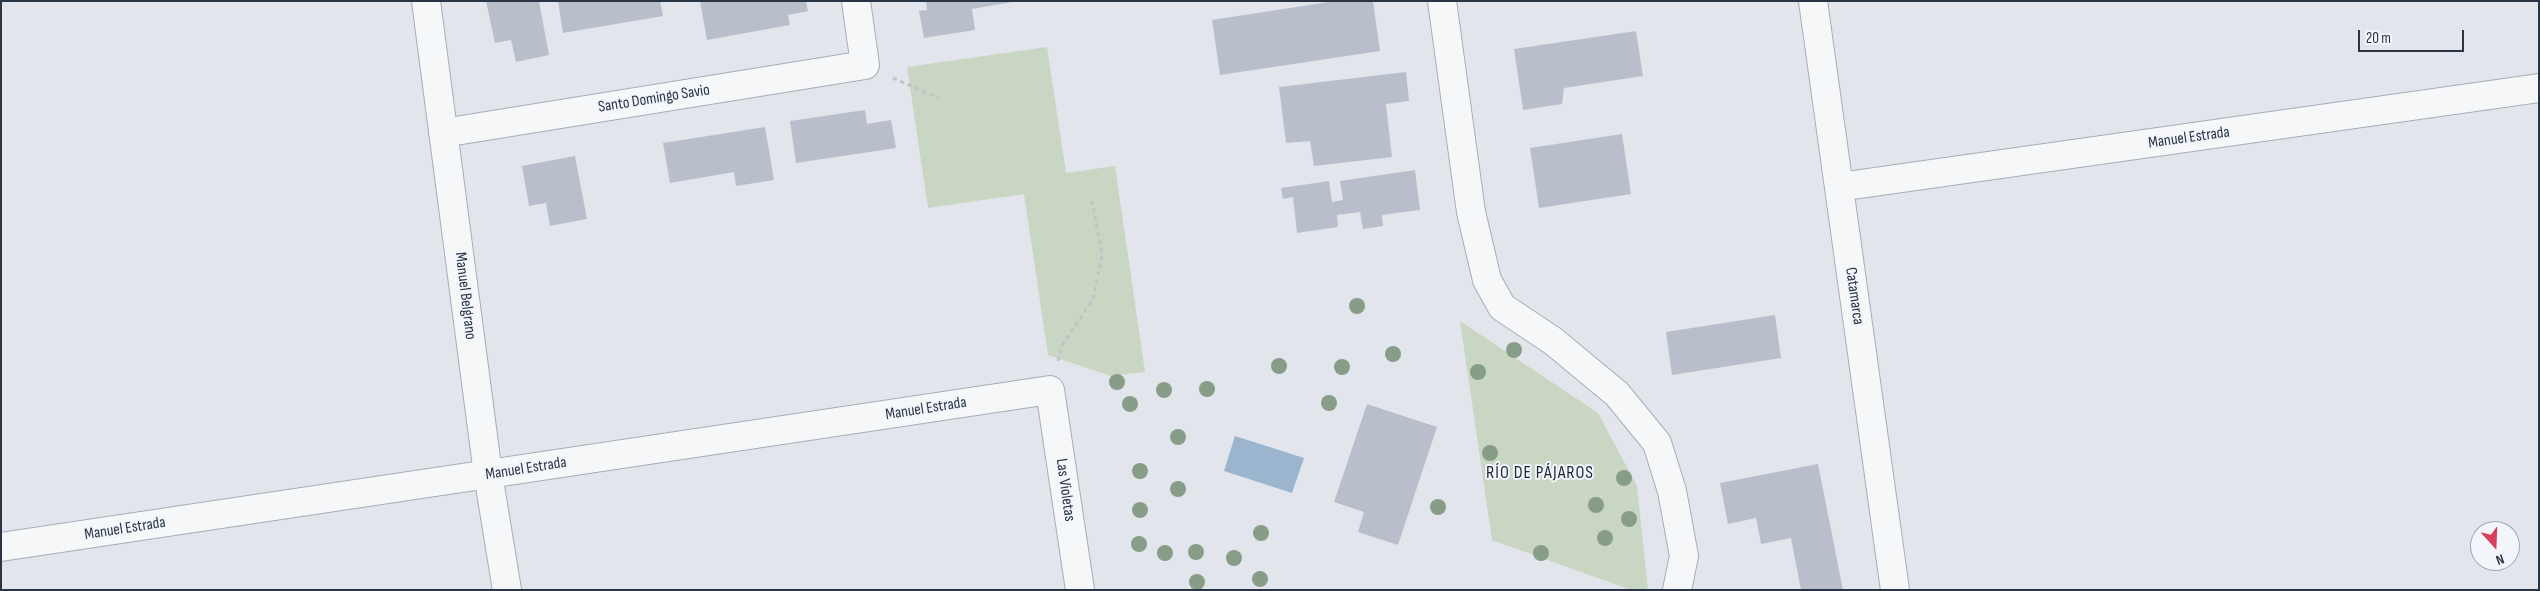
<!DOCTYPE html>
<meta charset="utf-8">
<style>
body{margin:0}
#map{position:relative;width:2540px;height:591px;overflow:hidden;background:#e2e6ec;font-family:"Sofia Sans Condensed",sans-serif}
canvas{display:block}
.frame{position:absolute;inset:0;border:2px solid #293445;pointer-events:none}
.north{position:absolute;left:2470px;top:521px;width:50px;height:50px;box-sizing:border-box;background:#f2f5f9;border:1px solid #a2a8b1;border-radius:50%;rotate:160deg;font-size:14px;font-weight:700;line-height:20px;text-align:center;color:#293445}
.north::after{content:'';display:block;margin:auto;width:18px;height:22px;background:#d93f5c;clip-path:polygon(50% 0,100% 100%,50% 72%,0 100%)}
.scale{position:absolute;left:2358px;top:30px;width:106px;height:22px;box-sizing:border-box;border:2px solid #293445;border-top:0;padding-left:6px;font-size:15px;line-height:18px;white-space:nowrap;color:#293445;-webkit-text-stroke:4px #f2f5f9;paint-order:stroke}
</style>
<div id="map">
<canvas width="2540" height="591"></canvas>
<div class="frame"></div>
<div class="north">N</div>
<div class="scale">20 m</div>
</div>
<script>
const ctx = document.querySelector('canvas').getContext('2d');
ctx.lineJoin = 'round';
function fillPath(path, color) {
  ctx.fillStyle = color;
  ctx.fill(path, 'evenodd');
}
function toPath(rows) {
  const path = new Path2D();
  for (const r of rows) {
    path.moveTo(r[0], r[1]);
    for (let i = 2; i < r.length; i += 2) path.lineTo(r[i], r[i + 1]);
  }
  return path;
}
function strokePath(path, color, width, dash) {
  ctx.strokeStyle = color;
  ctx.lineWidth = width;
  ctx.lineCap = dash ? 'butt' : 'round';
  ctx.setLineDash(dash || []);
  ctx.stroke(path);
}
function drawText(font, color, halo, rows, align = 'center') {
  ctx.font = font + ' "Sofia Sans Condensed",sans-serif';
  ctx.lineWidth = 4;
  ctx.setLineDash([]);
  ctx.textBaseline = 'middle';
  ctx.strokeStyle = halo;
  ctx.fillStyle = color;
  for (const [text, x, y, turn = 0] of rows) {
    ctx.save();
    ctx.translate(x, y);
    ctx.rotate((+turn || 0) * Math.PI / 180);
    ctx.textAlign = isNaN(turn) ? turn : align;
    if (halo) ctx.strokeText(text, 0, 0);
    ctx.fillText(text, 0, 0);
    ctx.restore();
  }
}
fillPath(toPath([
 [1047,47,1066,173,1115,166,1145,372,1111,376,1048,355,1024,194,928,208,907,67],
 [1460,321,1598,413,1637,486,1648,590,1631,590,1492,540]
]), '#c8d6c3');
fillPath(toPath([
 [1235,436,1304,458,1292,493,1224,471]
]), '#9bb5ce');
fillPath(toPath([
 [486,1,539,1,549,55,516,62,511,40,495,43],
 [558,1,660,1,663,16,563,33],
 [700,1,806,1,808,11,788,15,790,25,707,40],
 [926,1,1012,1,1012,2,972,9,975,30,924,38,919,11,927,10],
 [1335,1,1373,1,1380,51,1220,75,1212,20],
 [1636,31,1643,76,1564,88,1562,104,1523,110,1514,49],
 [1406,72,1409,101,1386,104,1392,157,1314,166,1310,141,1286,143,1279,87],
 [865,110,867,124,891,120,896,148,796,163,790,121],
 [765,127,774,180,736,186,734,172,670,183,663,143],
 [1622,134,1631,194,1539,208,1530,148],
 [575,156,587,219,550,226,546,203,529,206,522,166],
 [1415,170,1420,210,1382,215,1383,226,1363,229,1360,212,1337,215,1338,227,1297,233,1293,197,1283,199,1281,188,1329,181,1332,202,1343,200,1340,181],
 [1775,315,1781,358,1672,375,1666,332],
 [1367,404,1437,427,1398,545,1358,532,1364,512,1334,502],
 [1818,464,1843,590,1801,590,1791,538,1761,544,1756,518,1728,524,1720,483]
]), '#b9bfca');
const street = toPath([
 [426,1,488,474,507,590],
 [1442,1,1471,212,1487,280,1502,307,1553,341,1617,394,1657,443,1672,491,1684,556,1677,590],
 [1813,1,1895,590],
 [443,133,865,65,856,1],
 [1839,187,2539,88],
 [1,547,1050,390,1080,590]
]);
strokePath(street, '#a7adb7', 30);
strokePath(toPath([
 [893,78,939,98],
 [1058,361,1062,346,1093,299,1102,255,1092,201]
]), '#c0c4ca', 3, [4, 4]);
strokePath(street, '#f5f7f9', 28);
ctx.fillStyle = '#889d87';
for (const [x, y] of [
 [1357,306],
 [1514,350],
 [1393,354],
 [1279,366],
 [1342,367],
 [1478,372],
 [1117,382],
 [1207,389],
 [1164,390],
 [1329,403],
 [1130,404],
 [1178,437],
 [1490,453],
 [1140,471],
 [1624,478],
 [1178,489],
 [1596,505],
 [1438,507],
 [1140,510],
 [1629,519],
 [1261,533],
 [1605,538],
 [1139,544],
 [1196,552],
 [1165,553],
 [1541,553],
 [1234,558],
 [1260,579],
 [1197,582]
]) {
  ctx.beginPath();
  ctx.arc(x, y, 8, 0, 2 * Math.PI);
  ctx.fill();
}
drawText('16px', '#293445', '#f2f5f9', [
 ["Santo Domingo Savio",654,99,-9],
 ["Manuel Estrada",2189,138,-8],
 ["Manuel Belgrano",465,296,83],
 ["Catamarca",1854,296,82],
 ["Manuel Estrada",926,409,-9],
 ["Manuel Estrada",526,469,-9],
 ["Las Violetas",1065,490,82],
 ["Manuel Estrada",125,529,-9]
]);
ctx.letterSpacing = '1px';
drawText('18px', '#1b2536', '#f2f5f9', [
 ["RÍO DE PÁJAROS",1540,473]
]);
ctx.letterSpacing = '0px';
</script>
